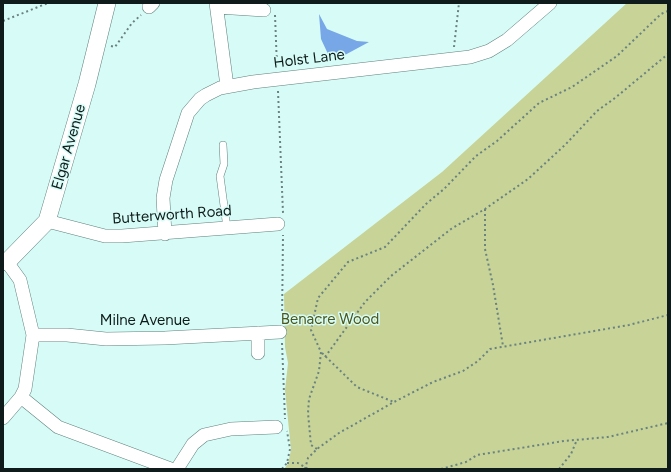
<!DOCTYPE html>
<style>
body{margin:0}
#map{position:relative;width:671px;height:472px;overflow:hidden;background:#d7fcf7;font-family:Figtree,sans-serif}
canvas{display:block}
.frame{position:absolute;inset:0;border:4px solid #0e1b1a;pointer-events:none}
</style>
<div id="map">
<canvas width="671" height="472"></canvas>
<div class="frame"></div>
</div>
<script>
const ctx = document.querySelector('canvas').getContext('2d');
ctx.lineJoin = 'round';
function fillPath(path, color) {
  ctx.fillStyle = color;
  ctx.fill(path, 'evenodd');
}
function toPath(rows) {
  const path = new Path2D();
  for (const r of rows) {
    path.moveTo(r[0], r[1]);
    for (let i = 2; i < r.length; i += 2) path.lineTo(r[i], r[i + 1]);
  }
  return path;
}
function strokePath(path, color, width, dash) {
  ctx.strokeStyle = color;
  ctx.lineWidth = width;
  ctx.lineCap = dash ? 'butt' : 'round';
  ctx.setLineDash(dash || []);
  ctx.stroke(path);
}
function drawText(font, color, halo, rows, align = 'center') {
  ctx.font = font + ' Figtree,sans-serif';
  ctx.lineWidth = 3;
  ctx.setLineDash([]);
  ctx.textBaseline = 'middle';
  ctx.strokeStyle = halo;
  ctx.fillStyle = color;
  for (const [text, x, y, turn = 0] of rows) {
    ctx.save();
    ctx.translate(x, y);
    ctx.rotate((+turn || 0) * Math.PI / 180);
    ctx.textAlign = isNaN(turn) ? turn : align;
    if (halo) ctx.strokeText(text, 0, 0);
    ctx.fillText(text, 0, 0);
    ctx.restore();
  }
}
fillPath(toPath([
 [627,3,668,3,668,469,284,469,288,464,291,450,285,390,288,363,285,347,284,294,442,172]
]), '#c7d397');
fillPath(toPath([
 [319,14,327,29,357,41,369,42,343,56,338,57,328,54,321,39]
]), '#77a7e7');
const service = toPath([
 [223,145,224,164,220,176,227,228]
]);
const minor = toPath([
 [216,3,227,86],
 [149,7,153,3],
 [217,7,264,10],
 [47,221,105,236,122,236,278,224],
 [165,234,163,198,166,180,188,113,200,99,206,95,220,88,253,82,470,57,489,51,507,40,550,3],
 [3,262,7,262,20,280,33,335,25,389,21,397,3,418],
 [258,333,258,353],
 [33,335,67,335,106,339,165,338,280,332],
 [21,397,58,427,171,469],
 [177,469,193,444,204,435,231,429,276,427]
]);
const tertiary = toPath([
 [7,262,47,221,87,84,107,3]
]);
strokePath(service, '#5f817d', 8);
strokePath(minor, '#5f817d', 14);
strokePath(tertiary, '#5f817d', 18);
strokePath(toPath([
 [275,15,277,67],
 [3,21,48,3],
 [111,46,115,47,132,23,141,15],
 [454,47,459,3],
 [278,91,283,213],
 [485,209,485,249,493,285,503,346],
 [282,321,283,235],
 [282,343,285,419],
 [322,353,357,387,394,402],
 [325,357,365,302,391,276,451,229,485,209,528,179,565,145,597,111,615,98,668,54],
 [317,449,311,445,308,413,309,399,319,371,321,352,311,330,318,298,348,262,385,247,426,204,444,189,476,156,497,141,539,103,572,87,617,56,661,14,668,11],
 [287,463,298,463,308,469],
 [282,469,287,463,290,449,287,431],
 [305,469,308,458,317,449,339,433,394,402,433,382,463,371,478,361,490,349,629,325,668,315],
 [441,469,466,462,477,455,564,441,608,437,668,423],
 [559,469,571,454,576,442]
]), '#6a8280', 2, [2, 3]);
strokePath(service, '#fff', 7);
strokePath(minor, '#fff', 13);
strokePath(tertiary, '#fff', 17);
drawText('15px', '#0e1b1a', '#d7fcf7', [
 ["Holst Lane",309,59,-7],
 ["Elgar Avenue",69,147,-74],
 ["Butterworth Road",172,215,-4],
 ["Milne Avenue",145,321]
]);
drawText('15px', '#4c551a', '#d7fcf7', [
 ["Benacre Wood",330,320]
]);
</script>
